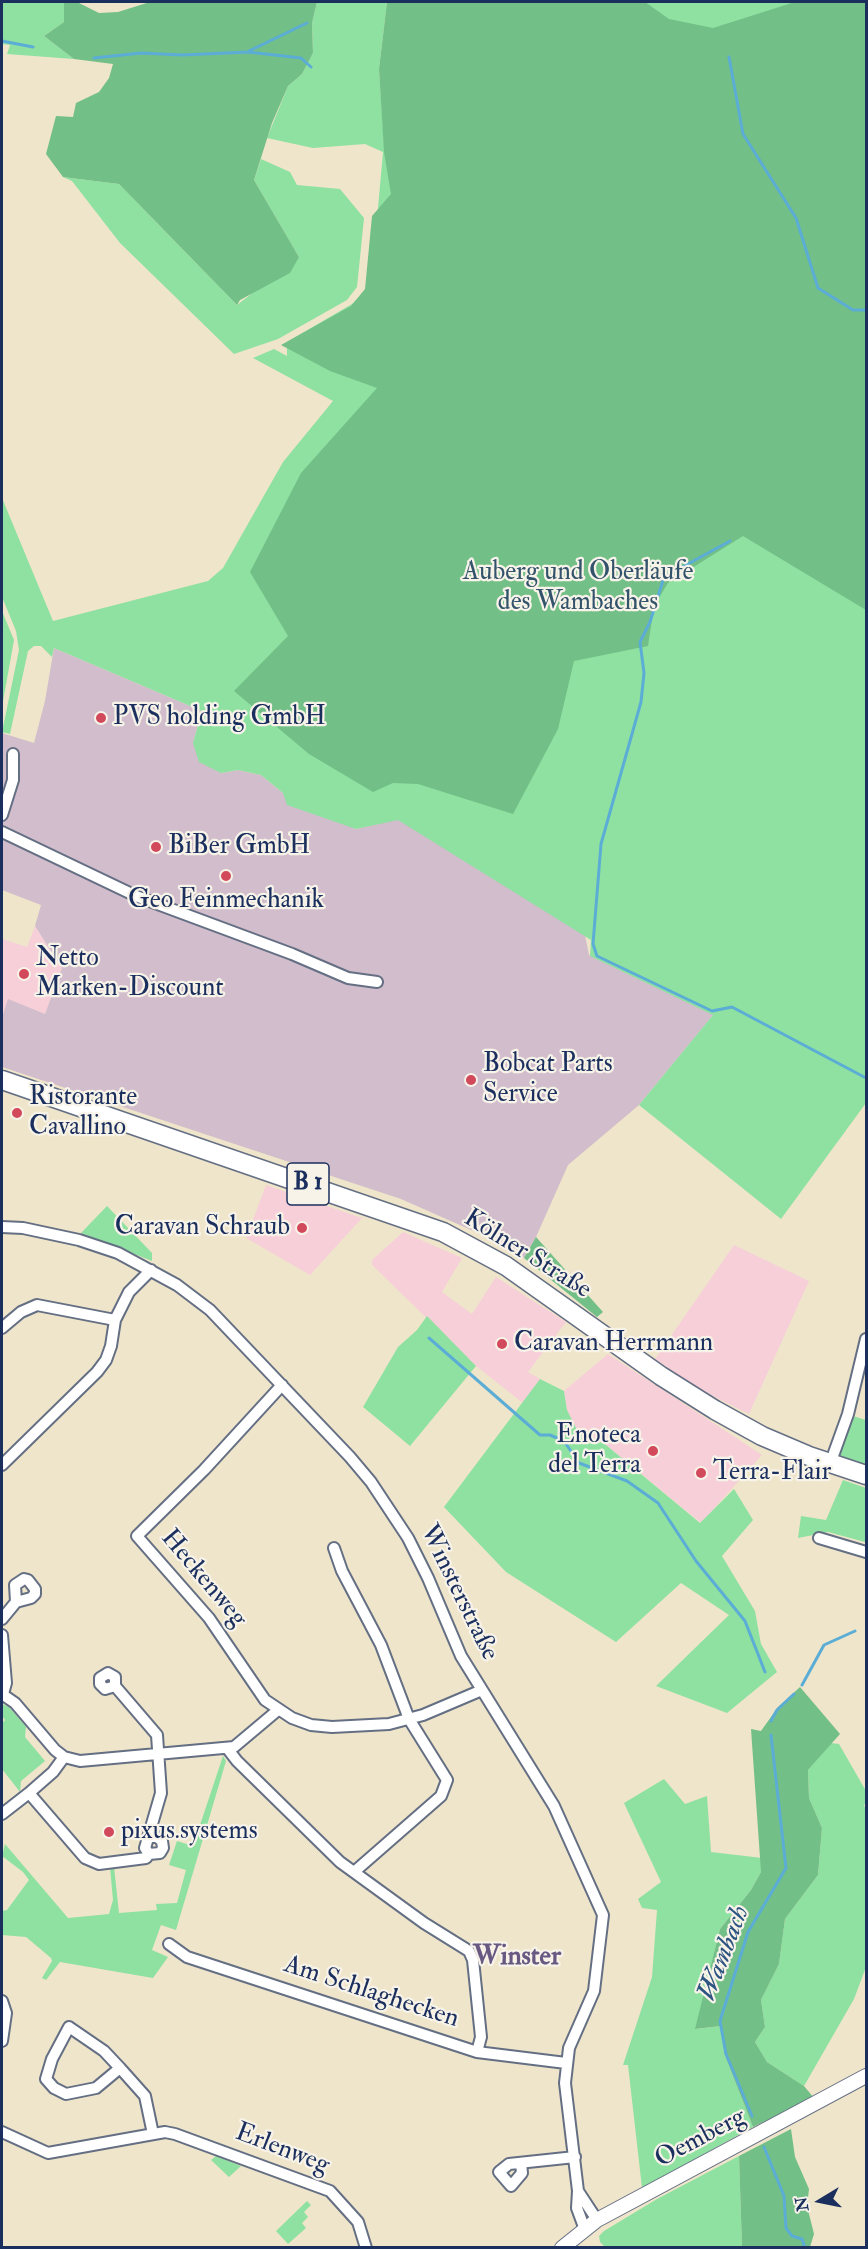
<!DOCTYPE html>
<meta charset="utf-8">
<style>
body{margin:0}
#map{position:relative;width:868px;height:2249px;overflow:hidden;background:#efe5ca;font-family:"IM FELL Double Pica",serif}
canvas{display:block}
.frame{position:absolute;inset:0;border:3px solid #1b2f5e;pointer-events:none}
.north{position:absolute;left:790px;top:2171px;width:60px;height:60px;-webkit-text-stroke:4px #f7f3e8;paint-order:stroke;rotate:260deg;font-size:16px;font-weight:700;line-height:24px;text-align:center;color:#1b2f5e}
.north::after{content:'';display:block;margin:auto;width:21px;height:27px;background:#1b2f5e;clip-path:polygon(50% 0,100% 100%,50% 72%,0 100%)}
</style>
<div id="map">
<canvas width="868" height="2249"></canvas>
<div class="frame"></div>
<div class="north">N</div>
</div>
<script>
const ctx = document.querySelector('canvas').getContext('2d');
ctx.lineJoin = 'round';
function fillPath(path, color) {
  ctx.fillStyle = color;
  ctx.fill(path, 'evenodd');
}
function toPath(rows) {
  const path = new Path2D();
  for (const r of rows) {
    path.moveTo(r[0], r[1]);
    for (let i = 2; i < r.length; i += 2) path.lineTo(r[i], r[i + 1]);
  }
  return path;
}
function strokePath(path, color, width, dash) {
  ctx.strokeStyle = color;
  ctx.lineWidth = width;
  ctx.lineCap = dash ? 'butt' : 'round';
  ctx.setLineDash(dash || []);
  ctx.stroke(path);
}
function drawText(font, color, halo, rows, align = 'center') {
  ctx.font = font + ' "IM FELL Double Pica",serif';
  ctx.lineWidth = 4.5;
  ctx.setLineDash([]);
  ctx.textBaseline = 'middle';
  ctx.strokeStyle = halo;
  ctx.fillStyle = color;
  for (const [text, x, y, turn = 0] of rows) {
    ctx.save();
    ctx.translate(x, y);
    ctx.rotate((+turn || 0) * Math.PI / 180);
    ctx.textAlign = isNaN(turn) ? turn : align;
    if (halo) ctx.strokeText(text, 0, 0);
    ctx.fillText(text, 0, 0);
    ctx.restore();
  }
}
fillPath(toPath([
 [35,926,62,968,45,1014,8,1000,2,1017,2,939,27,947],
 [266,1185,362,1218,310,1275,246,1238],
 [403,1232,462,1258,442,1292,472,1314,496,1277,566,1322,528,1372,540,1379,523,1403,476,1366,372,1265,372,1260],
 [734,1245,809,1281,749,1414,699,1389,655,1359],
 [608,1354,762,1455,701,1523,606,1445,577,1430,567,1410,564,1391]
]), '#f6cfd9');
fillPath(toPath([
 [54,648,202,711,193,743,221,773,238,770,261,775,283,793,356,829,398,819,585,935,589,955,714,1014,639,1105,568,1165,536,1237,524,1258,496,1241,401,1199,2,1067,2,1017,8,999,45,1014,62,968,35,926,41,905,2,890,2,733,34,743,45,701]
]), '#d1bdcb');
fillPath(toPath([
 [2,2,64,2,64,22,44,36,74,59,7,54,10,45,2,44],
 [317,2,387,2,379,69,384,144,398,2,866,2,866,1103,781,1219,639,1105,713,1015,590,956,591,940,398,820,356,829,287,805,283,793,261,775,238,770,221,773,199,762,193,743,202,711,54,648,52,657,41,646,34,646,28,651,10,734,2,732,19,650,16,631,2,597,2,498,53,621,208,581,223,568,283,462,333,401,253,358,274,349,287,356,287,342,352,304,371,286,383,152,365,144,313,148,267,138,288,86,302,74,313,53,312,23],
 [261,159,290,172,297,185,340,189,364,218,357,287,347,300,278,339,234,354,120,243,72,181,63,177,119,184,237,305,299,257,254,180],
 [2,611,14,640,2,707],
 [107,1206,152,1253,152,1261,81,1233],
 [427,1316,476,1366,410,1446,363,1407,398,1347,417,1330],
 [540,1379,564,1391,567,1410,577,1430,606,1445,700,1523,734,1489,753,1520,722,1556,755,1611,761,1644,777,1672,727,1713,656,1686,729,1615,681,1583,616,1642,506,1572,444,1507],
 [853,1416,866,1420,866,1465,839,1458],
 [843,1480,866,1488,865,1542,828,1532,798,1538,801,1516,826,1520],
 [2,1704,9,1707,26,1727,25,1737,45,1761,21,1781,20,1792,2,1769,2,1723,5,1720,2,1716],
 [831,1743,839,1744,866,1791,866,1803,864,1805,866,1811,866,1967,854,1999,804,2086,767,2062,755,2042,765,2027,761,2000,779,1964,785,1919,818,1875,822,1828,809,1798,808,1770],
 [223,1756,226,1761,176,1930,161,1925,152,1950,168,1957,153,1978,60,1962,46,1980,42,1978,52,1961,51,1958,26,1937,2,1935,2,1911,7,1910,29,1880,23,1872,2,1856,5,1844,68,1918,109,1914,113,1900,110,1867,114,1867,119,1913,157,1910,156,1904,177,1903,186,1870,169,1865,177,1841,193,1846],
 [664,1779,685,1804,707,1796,711,1852,762,1858,761,1872,751,1890,720,1929,696,2029,721,2026,724,2053,753,2127,642,2188,628,2065,623,2065,652,1977,657,1910,642,1908,638,1899,661,1882,624,1803],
 [216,2156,241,2166,229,2177,211,2160],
 [739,2156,742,2247,605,2247,600,2242,599,2236,604,2231,657,2199],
 [307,2201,311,2205,304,2212,308,2217,302,2223,306,2228,288,2244,276,2231]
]), '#8ee1a1');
fillPath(toPath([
 [64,2,77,2,99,13,118,12,150,2,317,2,312,23,313,53,302,74,288,86,272,123,254,180,299,257,290,273,240,300,237,305,119,184,63,177,46,154,56,116,73,117,76,103,99,92,109,78,113,64,74,59,44,36,64,22],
 [387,2,645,2,669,19,713,28,795,2,866,2,866,610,743,536,668,583,654,606,648,646,574,661,558,729,513,814,418,784,393,783,373,792,309,754,234,691,288,636,250,572,301,473,377,388,330,371,281,345,351,306,365,289,372,216,391,194,384,152,379,69],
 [536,1237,603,1312,597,1317,524,1258],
 [800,1687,840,1734,808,1770,809,1798,822,1828,818,1875,785,1919,779,1964,761,2000,765,2027,755,2042,767,2062,804,2086,814,2098,753,2127,724,2053,721,2026,695,2029,720,1929,751,1890,761,1872,751,1729,761,1731,778,1707],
 [791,2129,795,2157,809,2189,807,2206,814,2234,810,2247,742,2247,739,2156]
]), '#72bf87');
strokePath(toPath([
 [2,41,33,47],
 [249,51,307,23],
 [729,57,743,134,796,218,818,288,853,310,866,310],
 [94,58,141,53,182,55,248,52,301,58,311,67],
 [730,541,664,577,650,622,640,642,644,673,641,702,601,844,593,944,597,956,712,1011,732,1007,866,1078],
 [429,1338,540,1435,550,1435,564,1441,579,1463,627,1481,658,1503,696,1561,745,1621,765,1672],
 [802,1685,824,1645,855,1631],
 [771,1721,777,1710,794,1694],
 [752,2116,726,2054,720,2021,748,1932,786,1868,771,1735],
 [764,2147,784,2196,786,2228,792,2236,802,2239,805,2248]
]), '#5cadd6', 3);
const minor = toPath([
 [2,815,13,780,13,754],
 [2,832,136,896,292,954,348,978,377,982],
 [2,1227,23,1228,79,1240,118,1253,177,1285,210,1310,350,1457,371,1482,408,1538,428,1578,461,1656,554,1806,603,1915,594,1991,569,2048,565,2083,578,2191,577,2208,584,2227],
 [115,1320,129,1292,151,1270],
 [2,1328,21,1312,37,1305,115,1320,111,1346,106,1360,97,1372,2,1465],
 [282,1385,204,1470,137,1536,209,1618,265,1700,292,1718,311,1725,332,1727,389,1724,423,1715,482,1690],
 [830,1464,848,1414,866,1339],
 [819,1538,866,1552],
 [334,1548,342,1571,381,1645,409,1719,447,1780,441,1796,354,1872],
 [2,1619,16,1602,31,1598,35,1594,35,1589,28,1580,24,1579,15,1585,16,1602],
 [2,1635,6,1683,3,1694],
 [115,1686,105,1689,100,1684,100,1678,108,1673,115,1677,115,1686,157,1735,161,1793,145,1848,149,1854,160,1853,163,1848,162,1841,157,1837,150,1837],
 [2,1694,15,1703,55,1750,64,1757,80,1761,234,1747,278,1710],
 [227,1748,237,1761,340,1862,424,1923,469,1951,473,1960,481,2037,477,2052],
 [64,1757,53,1772,29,1793,85,1858,99,1864,146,1858,149,1854],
 [2,1814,29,1793],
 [169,1944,187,1957,477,2052,566,2063],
 [2,2001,6,2013,2,2041],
 [120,2068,96,2088,66,2094,54,2088,46,2079,52,2059,69,2027,104,2051,120,2068,145,2096,153,2134],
 [2,2132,48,2153,165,2132,175,2134,330,2191,358,2222,366,2248],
 [521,2163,522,2173,511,2186,499,2172,509,2164,575,2157],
 [578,2191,597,2220]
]);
const tertiary = toPath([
 [562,2248,597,2220,866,2076]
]);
const primary = toPath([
 [2,1080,443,1232,506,1266,661,1376,715,1410,762,1436,809,1456,866,1475]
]);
strokePath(minor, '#656f84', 14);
strokePath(tertiary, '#656f84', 16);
strokePath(primary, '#656f84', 21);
strokePath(minor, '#fff', 10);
strokePath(tertiary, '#fff', 14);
strokePath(primary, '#fff', 18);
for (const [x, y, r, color] of [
 [101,718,6,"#d1495b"],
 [156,847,6,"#d1495b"],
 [226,876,6,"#d1495b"],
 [24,974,6,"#d1495b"],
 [471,1080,6,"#d1495b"],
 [17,1113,6,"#d1495b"],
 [302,1228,6,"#d1495b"],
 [502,1344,6,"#d1495b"],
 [653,1451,6,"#d1495b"],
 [701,1473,6,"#d1495b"],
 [109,1832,6,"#d1495b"]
]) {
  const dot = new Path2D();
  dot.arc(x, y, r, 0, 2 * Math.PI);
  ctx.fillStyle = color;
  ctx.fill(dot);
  strokePath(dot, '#f7f3e8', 2);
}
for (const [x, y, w] of [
 [308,1184,42]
]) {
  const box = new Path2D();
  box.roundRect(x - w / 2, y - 21, w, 42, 4.5);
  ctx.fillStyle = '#f7f3e8';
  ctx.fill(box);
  strokePath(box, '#1b2f5e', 1.5);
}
drawText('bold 24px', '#1b2f5e', null, [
 ["B 1",308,1184]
]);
drawText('26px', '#32536b', '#f7f3e8', [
 ["Auberg und Oberläufe",578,573],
 ["des Wambaches",578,603]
]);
drawText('26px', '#1b2f5e', '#f7f3e8', [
 ["PVS holding GmbH",113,718],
 ["BiBer GmbH",168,847],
 ["Geo Feinmechanik",226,901,"center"],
 ["Netto",36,959],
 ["Marken-Discount",36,989],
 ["Bobcat Parts",483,1065],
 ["Service",483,1095],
 ["Ristorante",29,1098],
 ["Cavallino",29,1128],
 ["Caravan Schraub",290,1228,"right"],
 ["Caravan Herrmann",514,1344],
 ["Enoteca",641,1436,"right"],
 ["del Terra",641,1466,"right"],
 ["Terra-Flair",713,1473],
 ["pixus.systems",121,1832]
], 'left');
drawText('26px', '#1b2f5e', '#f7f3e8', [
 ["Kölner Straße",527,1255,32],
 ["Heckenweg",203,1579,50],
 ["Winsterstraße",458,1593,64],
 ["Am Schlaghecken",371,1993,18],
 ["Oemberg",701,2139,-28],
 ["Erlenweg",282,2150,21]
]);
drawText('italic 27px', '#2e5582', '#f7f3e8', [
 ["Wambach",725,1954,-69]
]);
drawText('bold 27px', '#685983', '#f7f3e8', [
 ["Winster",517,1958]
]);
</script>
